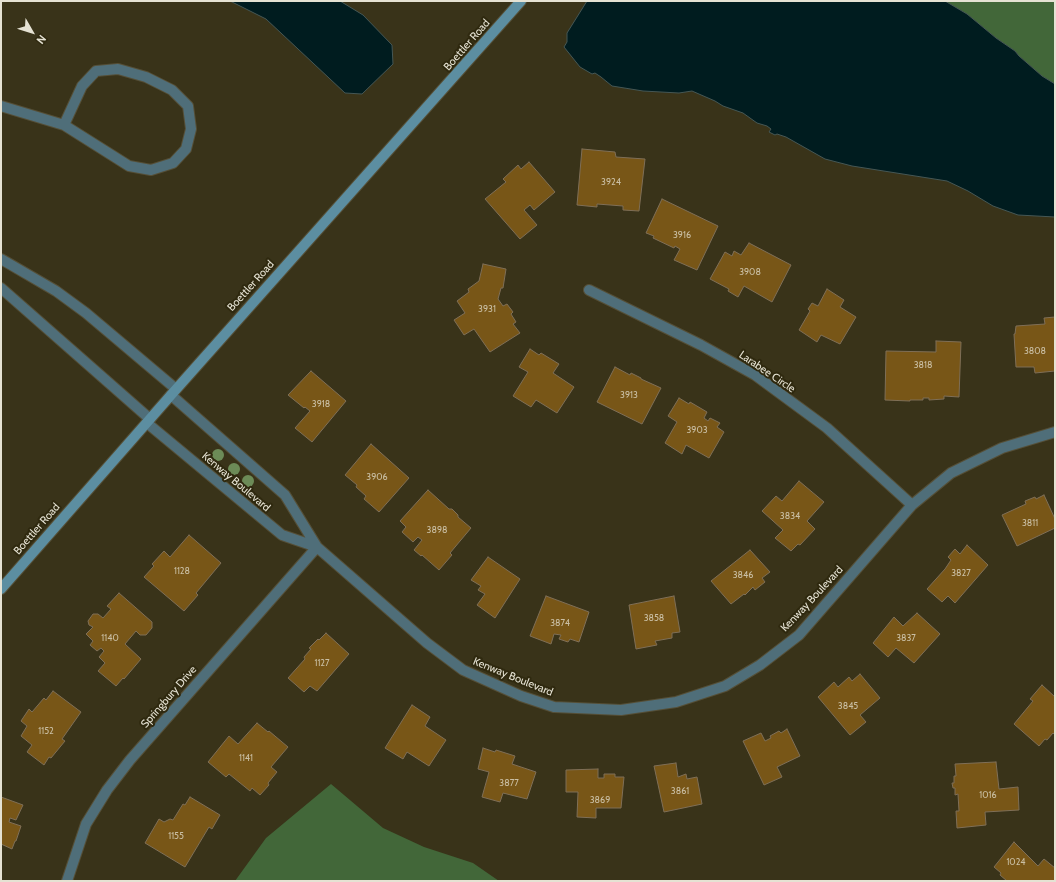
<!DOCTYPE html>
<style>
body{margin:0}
#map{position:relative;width:1056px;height:882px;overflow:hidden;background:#393319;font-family:Cabin,sans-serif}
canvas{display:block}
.frame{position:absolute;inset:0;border:2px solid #e5e2d3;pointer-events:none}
.north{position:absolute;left:12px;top:12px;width:40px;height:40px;-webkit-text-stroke:3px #2f290f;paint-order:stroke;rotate:129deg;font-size:11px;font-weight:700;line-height:16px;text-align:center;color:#e5e2d3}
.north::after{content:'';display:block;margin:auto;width:14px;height:18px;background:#e5e2d3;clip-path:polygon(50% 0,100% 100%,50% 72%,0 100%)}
</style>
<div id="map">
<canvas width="1056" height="882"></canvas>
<div class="frame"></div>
<div class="north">N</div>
</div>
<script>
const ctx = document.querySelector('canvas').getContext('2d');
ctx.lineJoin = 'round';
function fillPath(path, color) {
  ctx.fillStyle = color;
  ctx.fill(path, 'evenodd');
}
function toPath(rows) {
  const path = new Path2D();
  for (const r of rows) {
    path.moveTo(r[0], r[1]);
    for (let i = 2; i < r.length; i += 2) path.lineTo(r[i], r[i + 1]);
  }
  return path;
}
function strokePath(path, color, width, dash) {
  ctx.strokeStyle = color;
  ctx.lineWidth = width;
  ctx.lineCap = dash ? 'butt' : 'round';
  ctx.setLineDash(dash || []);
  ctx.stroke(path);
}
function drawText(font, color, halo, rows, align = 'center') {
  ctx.font = font + ' Cabin,sans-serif';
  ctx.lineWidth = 4;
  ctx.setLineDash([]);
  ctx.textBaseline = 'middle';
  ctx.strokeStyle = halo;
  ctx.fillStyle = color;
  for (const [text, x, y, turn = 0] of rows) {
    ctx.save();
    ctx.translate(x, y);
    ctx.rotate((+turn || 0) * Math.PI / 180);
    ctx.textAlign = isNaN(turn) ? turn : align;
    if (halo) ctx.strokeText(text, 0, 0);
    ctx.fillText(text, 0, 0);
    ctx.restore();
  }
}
fillPath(toPath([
 [945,1,1055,1,1055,84,1042,76,1019,56,1015,51,996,38,967,14],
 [331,784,383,828,424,847,473,863,499,881,235,881,266,838]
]), '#426739');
const water = toPath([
 [230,1,340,1,363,15,392,45,393,64,362,94,345,93,266,19,230,1],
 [587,1,945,1,967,14,996,38,1015,51,1019,56,1042,76,1055,84,1055,217,1018,215,993,206,968,191,947,181,852,166,825,159,786,137,777,134,775,135,769,132,771,129,767,126,757,123,743,113,723,106,715,101,692,91,679,93,643,91,612,86,601,77,595,73,592,74,580,67,564,47,567,42,567,33,587,1]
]);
fillPath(water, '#001c1f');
strokePath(water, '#455755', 1);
const building = toPath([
 [582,149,615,152,616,157,645,159,639,211,623,210,623,206,597,204,597,207,577,205,582,149],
 [529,162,555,192,534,210,530,205,524,210,537,225,520,239,485,199,506,182,503,179,518,165,521,169,529,162],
 [662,199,718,226,697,270,674,260,680,249,675,246,674,248,653,238,654,236,646,233,662,199],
 [749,243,791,265,772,302,744,286,738,297,728,291,729,289,710,279,725,252,732,256,734,251,741,255,749,243],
 [483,264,506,269,503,288,501,288,498,299,503,306,507,304,513,312,511,314,516,322,513,324,520,333,490,352,474,329,464,335,454,320,465,313,457,301,469,292,468,289,479,281,483,264],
 [827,289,844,300,840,307,856,317,840,344,821,335,817,342,799,330,810,311,808,309,812,303,818,306,827,289],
 [1055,317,1055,371,1035,373,1034,367,1016,367,1014,334,1015,334,1016,326,1045,324,1044,318,1055,317],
 [936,341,961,342,959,397,944,396,944,399,929,400,929,398,923,398,923,400,910,400,910,401,885,400,886,351,936,352,936,341],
 [530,349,539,355,541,353,559,364,553,373,574,387,557,413,536,400,531,407,513,396,528,372,519,367,530,349],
 [615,367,630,375,631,373,641,378,641,379,661,388,642,424,597,402,615,367],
 [311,371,346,401,312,442,295,428,310,411,305,407,304,408,288,395,311,371],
 [679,398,689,404,690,402,707,412,704,418,708,421,710,418,720,423,717,427,724,432,709,458,686,445,682,454,665,443,677,422,668,416,679,398],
 [371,444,409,478,379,512,364,499,366,496,356,487,357,485,345,475,371,444],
 [799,481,824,502,807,521,815,529,800,545,798,544,791,551,775,538,783,530,762,511,776,496,782,501,799,481],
 [428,490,449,509,452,509,458,515,458,517,471,528,450,553,452,555,439,570,422,555,421,556,414,550,422,540,418,537,413,542,402,532,406,527,400,521,428,490],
 [1044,495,1055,519,1055,528,1017,546,1002,515,1026,504,1025,501,1035,497,1036,499,1044,495],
 [189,535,221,563,196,593,198,595,184,611,144,577,154,566,152,564,164,551,170,557,189,535],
 [967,545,988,565,955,603,948,596,942,602,927,589,945,569,951,560,948,557,955,549,960,554,967,545],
 [750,550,770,572,762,578,765,582,755,590,753,587,745,595,744,594,731,604,711,581,750,550],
 [488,557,520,579,495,618,477,605,485,594,478,590,481,586,471,580,488,557],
 [119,593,152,622,152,628,146,635,140,635,136,631,125,644,141,659,124,679,123,678,116,686,98,671,105,663,99,657,104,651,101,648,97,651,90,645,93,641,86,634,93,627,89,625,88,621,93,614,98,614,103,618,111,609,107,606,119,593],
 [546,596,589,612,579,642,570,639,568,642,559,639,561,635,554,634,551,644,530,636,546,596],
 [674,596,680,632,672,633,672,638,655,641,657,645,636,649,629,605,674,596],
 [917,613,940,634,914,663,896,648,888,657,873,643,894,617,903,626,917,613],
 [326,633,349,654,317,691,310,686,304,692,288,678,305,659,304,657,311,649,309,648,318,639,319,640,326,633],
 [860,674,880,698,860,715,866,722,850,735,818,697,834,682,838,687,849,677,852,681,860,674],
 [1042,685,1055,697,1055,733,1054,734,1053,733,1047,740,1045,739,1039,746,1014,724,1033,701,1030,699,1042,685],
 [53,691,81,712,62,739,65,741,51,758,49,757,44,765,27,752,32,745,21,736,27,726,21,721,29,709,32,712,44,698,46,700,53,691],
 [412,705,430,717,425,726,446,740,429,766,407,752,403,759,385,748,412,705],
 [257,723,268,732,269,731,288,747,271,767,277,772,268,783,269,785,260,795,252,788,250,791,229,774,226,777,208,762,229,736,238,744,257,723],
 [787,729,800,756,777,767,782,777,764,785,743,741,761,733,765,741,771,738,770,736,779,731,781,733,787,729],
 [483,748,495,752,496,750,515,756,512,764,536,772,527,799,503,793,500,802,482,797,489,772,478,769,483,748],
 [996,762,999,789,1018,787,1019,810,985,812,986,825,957,828,956,811,959,811,958,794,955,795,955,788,953,788,952,783,954,783,954,776,956,776,955,764,996,762],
 [676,763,678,777,686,774,687,779,697,777,702,804,664,812,654,766,676,763],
 [598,769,598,778,604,778,604,774,615,774,615,777,624,777,621,808,596,808,596,818,577,817,578,792,566,792,566,770,598,769],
 [1,797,23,805,16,820,10,818,9,822,21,826,16,841,15,841,12,849,1,844,1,797],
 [190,797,220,815,212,829,209,827,185,867,145,843,159,819,164,822,170,819,173,820,183,804,185,805,190,797],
 [1014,842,1038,866,1044,859,1055,868,1055,881,1007,881,1000,875,1001,873,994,867,1014,842]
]);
fillPath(building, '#785617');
strokePath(building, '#7f6f57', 1);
const lane = toPath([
 [1,106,64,125,129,166,151,170,173,163,186,149,191,129,188,106,172,90,146,77,118,69,96,71,82,86,64,125],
 [1,259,56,291,86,313,176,389],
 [1,288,150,419]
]);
const street = toPath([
 [589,290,701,345,755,375,827,428,912,505],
 [171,395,285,495,317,547,427,643,463,670,521,696,554,707,621,710,676,702,725,686,760,665,799,635,912,505,951,473,1002,448,1055,432],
 [147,423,282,535,317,547],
 [67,881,86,824,107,790,130,760,317,547]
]);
const secondary = toPath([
 [1,589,171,395,521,1]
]);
strokePath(lane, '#554f37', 12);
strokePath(street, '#554f37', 12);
strokePath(secondary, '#554f37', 12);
strokePath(lane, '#4f6e79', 10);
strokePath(street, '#4f6e79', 10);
strokePath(secondary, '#5c8ea1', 10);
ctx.fillStyle = '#6c8b57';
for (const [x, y] of [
 [218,455],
 [234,469],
 [248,481]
]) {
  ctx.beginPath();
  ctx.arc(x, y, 6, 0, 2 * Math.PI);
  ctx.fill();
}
drawText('9px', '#cabfa4', null, [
 ["3924",611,182],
 ["3916",682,235],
 ["3908",750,272],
 ["3931",487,309],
 ["3808",1035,351],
 ["3818",923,365],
 ["3913",629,395],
 ["3918",321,404],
 ["3903",697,430],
 ["3906",377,477],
 ["3834",790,516],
 ["3811",1030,523],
 ["3898",437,530],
 ["1128",182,571],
 ["3827",961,573],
 ["3846",743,575],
 ["3858",654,618],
 ["3874",560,623],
 ["1140",110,638],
 ["3837",906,638],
 ["1127",322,663],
 ["3845",848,706],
 ["1152",46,731],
 ["1141",246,758],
 ["3877",509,783],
 ["3861",680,791],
 ["1016",988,795],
 ["3869",600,800],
 ["1155",176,836],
 ["1024",1016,862]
]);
drawText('11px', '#e5e2d3', '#2f290f', [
 ["Boettler Road",467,45,-49],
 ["Boettler Road",251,286,-48],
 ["Larabee Circle",767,372,34],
 ["Kenway Boulevard",236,482,40],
 ["Boettler Road",37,529,-49],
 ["Kenway Boulevard",812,599,-47],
 ["Kenway Boulevard",513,677,22],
 ["Springbury Drive",169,697,-49]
]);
</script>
